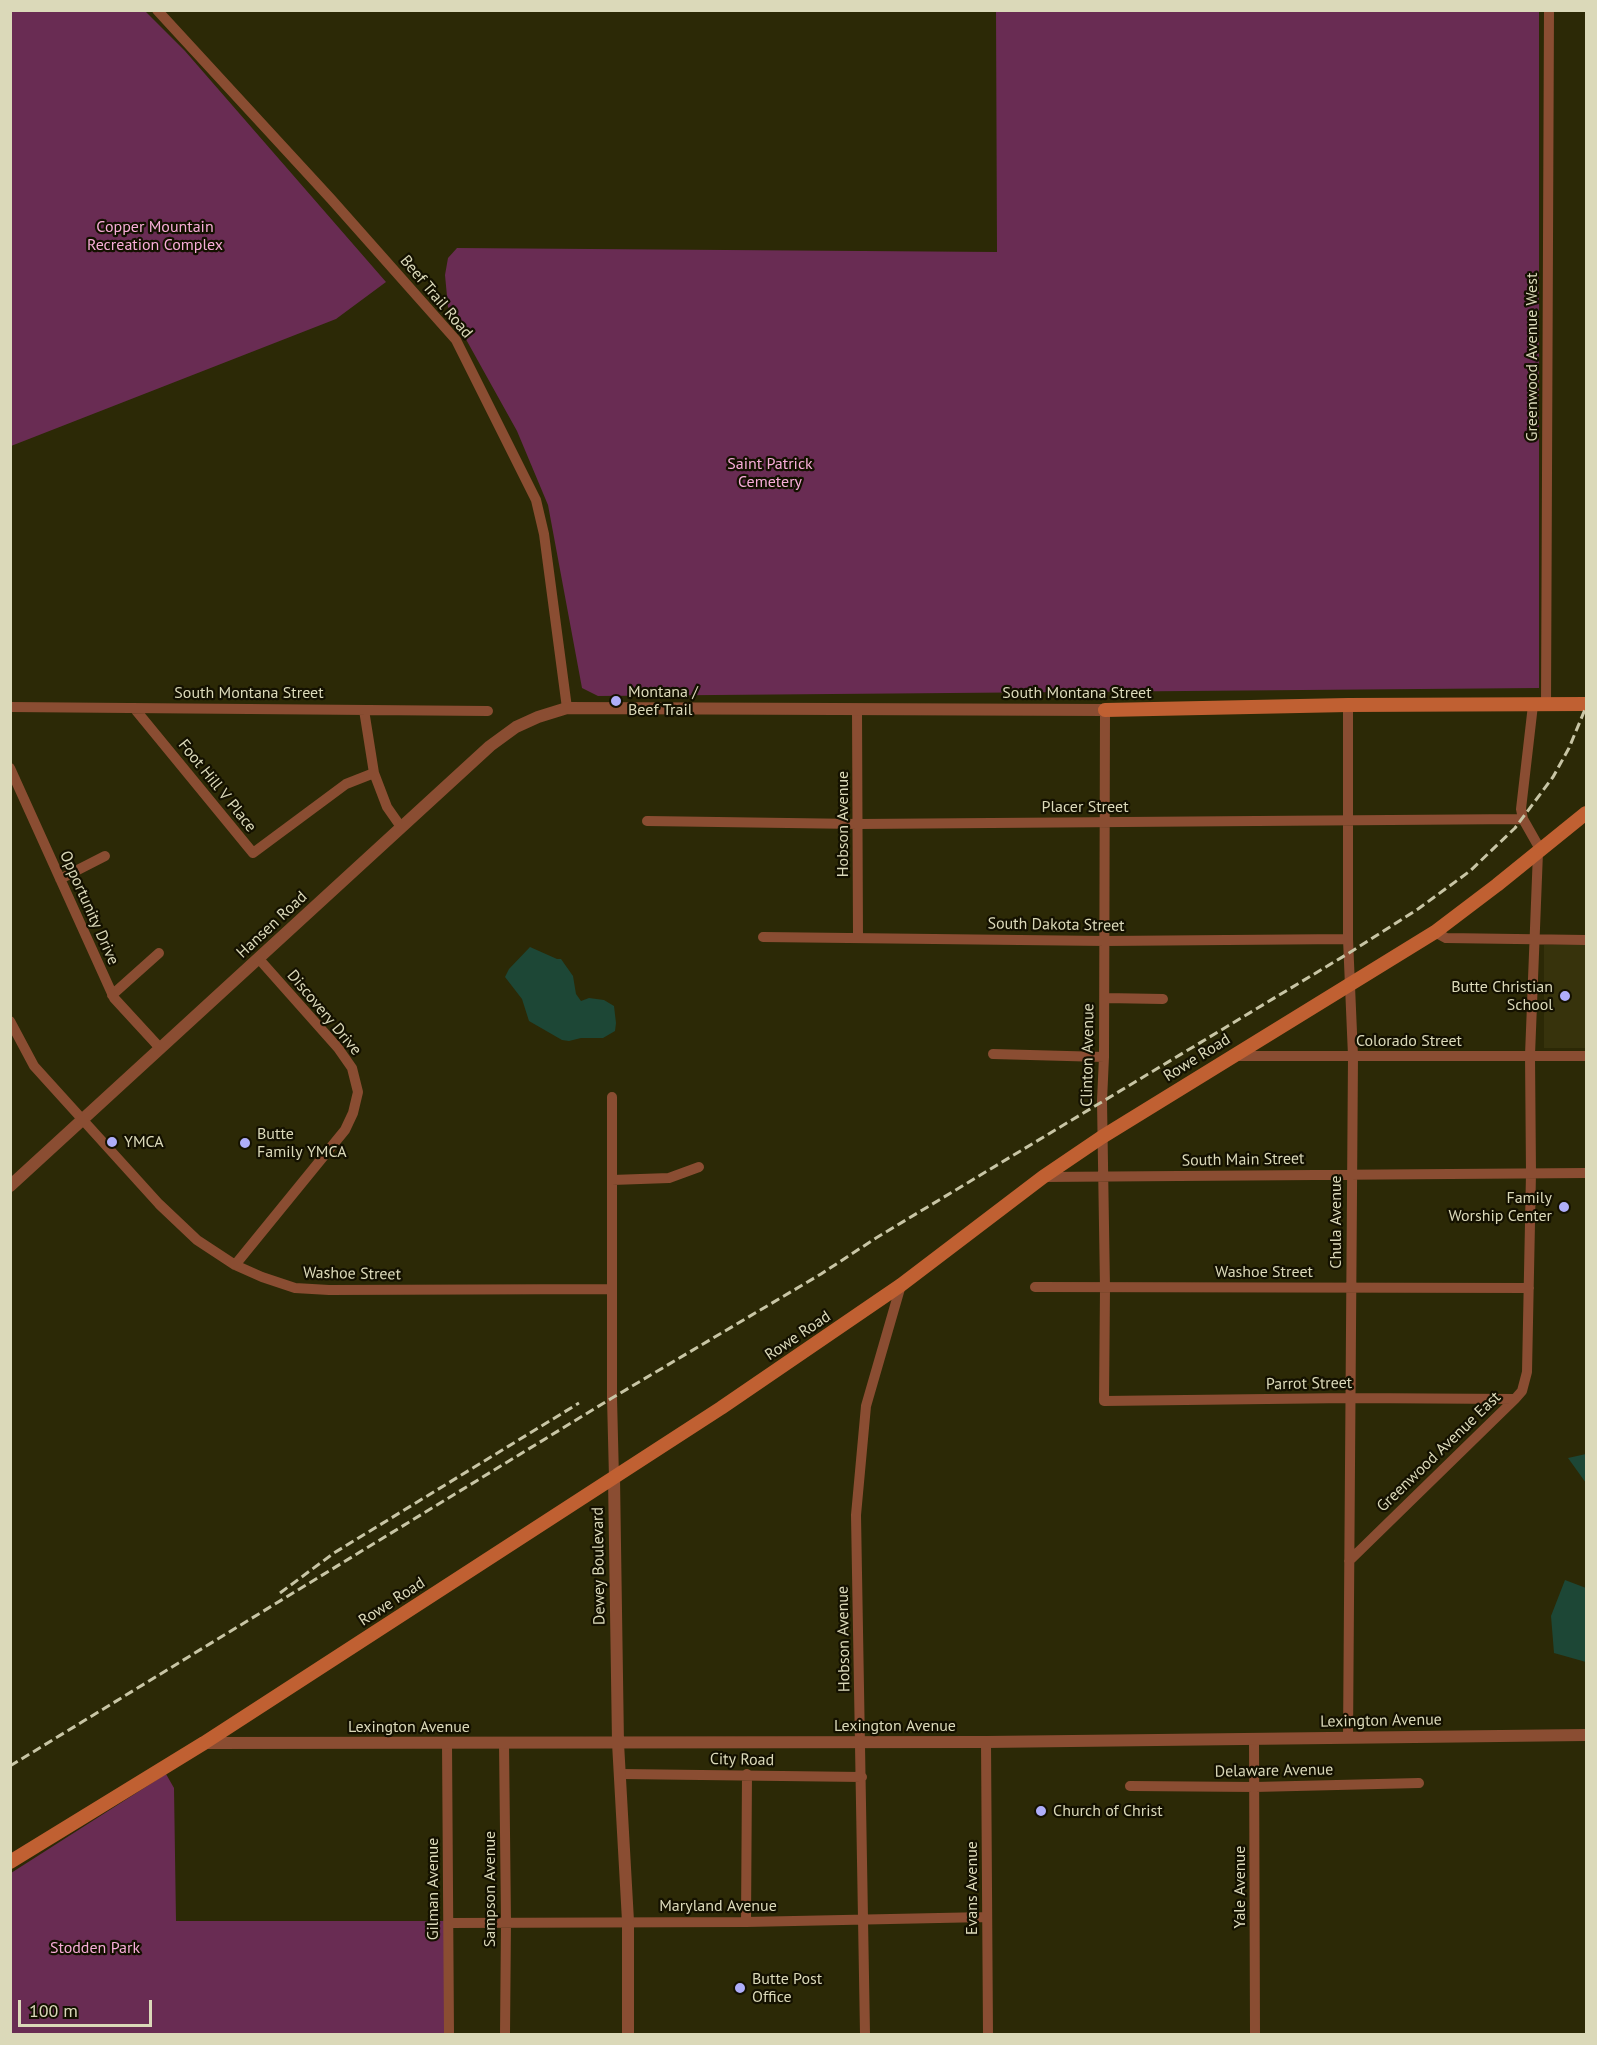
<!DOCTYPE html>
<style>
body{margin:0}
#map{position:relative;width:1597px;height:2045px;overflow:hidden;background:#2c2906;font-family:"PT Sans",sans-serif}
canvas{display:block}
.frame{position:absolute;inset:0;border:12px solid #dbd9b9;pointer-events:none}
.scale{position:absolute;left:18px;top:2000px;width:134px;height:27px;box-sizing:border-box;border:3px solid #dbd9b9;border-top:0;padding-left:8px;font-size:18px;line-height:21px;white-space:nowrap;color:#dbd9b9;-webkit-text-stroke:4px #141100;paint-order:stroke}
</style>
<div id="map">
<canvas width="1597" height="2045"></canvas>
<div class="frame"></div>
<div class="scale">100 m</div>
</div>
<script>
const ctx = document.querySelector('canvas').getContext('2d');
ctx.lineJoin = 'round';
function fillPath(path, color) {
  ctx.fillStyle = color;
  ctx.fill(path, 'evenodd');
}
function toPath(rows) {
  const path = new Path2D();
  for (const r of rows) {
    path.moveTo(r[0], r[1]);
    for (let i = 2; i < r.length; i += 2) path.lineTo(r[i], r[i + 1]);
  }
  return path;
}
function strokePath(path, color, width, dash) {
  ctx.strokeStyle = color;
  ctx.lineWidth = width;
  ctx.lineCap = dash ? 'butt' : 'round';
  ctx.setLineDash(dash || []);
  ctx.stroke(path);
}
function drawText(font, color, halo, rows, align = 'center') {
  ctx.font = font + ' "PT Sans",sans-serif';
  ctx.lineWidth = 4.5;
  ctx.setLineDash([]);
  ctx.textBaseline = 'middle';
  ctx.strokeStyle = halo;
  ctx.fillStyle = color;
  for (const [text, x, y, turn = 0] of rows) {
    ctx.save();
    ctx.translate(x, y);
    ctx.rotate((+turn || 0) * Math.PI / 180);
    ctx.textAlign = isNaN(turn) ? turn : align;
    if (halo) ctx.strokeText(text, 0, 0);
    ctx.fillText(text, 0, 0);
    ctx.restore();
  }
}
fillPath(toPath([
 [1544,945,1586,945,1586,1048,1544,1048]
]), '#37330c');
fillPath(toPath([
 [11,10,145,11,185,51,386,282,336,319,11,446],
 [996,11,1539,11,1539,688,598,696,582,688,548,505,517,431,448,307,445,275,448,258,457,248,997,252],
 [166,1774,174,1788,176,1921,445,1921,445,2034,11,2034,11,1873]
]), '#692c53');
fillPath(toPath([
 [530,947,557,959,561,959,573,976,576,994,581,1001,589,998,604,1000,614,1006,616,1023,615,1031,603,1038,581,1038,569,1041,562,1040,529,1021,522,999,505,977,509,969],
 [1586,1454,1586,1483,1568,1458],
 [1565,1580,1586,1588,1586,1662,1554,1653,1551,1616]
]), '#1d4736');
strokePath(toPath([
 [157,10,331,199,456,340,536,500,544,534,567,708],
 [1546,704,1549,10],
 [1533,705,1521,809,1523,819,1540,849],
 [10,707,488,711],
 [134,708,253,853,346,784,374,773],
 [364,710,374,773,387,807,401,827],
 [857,710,858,937],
 [1105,710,1104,1057,1102,1101,1105,1288,1104,1401,1349,1398,1515,1399],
 [10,768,114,998,160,1048],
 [647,821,858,824,1523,819],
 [60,879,105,856],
 [1435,932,1446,938,1586,940],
 [763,937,1105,941,1348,939],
 [112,995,159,953],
 [1105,998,1163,999],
 [10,1021,34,1066,159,1204,197,1240,235,1265,262,1277,295,1288,329,1290,612,1289],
 [993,1054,1104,1057],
 [1231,1056,1586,1056],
 [612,1097,612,1398,614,1478],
 [1043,1177,1586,1173],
 [612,1180,669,1178,699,1167],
 [235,1265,345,1130,353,1113,358,1092,352,1068,338,1048,259,959],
 [1035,1287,1529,1288],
 [1349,1561,1515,1399,1522,1391,1527,1372,1531,1173,1530,1055,1538,852],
 [1348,1738,1353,1056,1348,939,1348,705],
 [1254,1739,1255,2034],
 [986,1742,988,2034],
 [447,1743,449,2034],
 [504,1743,506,1922,505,2034],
 [621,1774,862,1777],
 [1130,1786,1255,1787,1419,1783],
 [746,1922,747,1774],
 [449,1923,746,1922,987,1917],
 [865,2034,856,1515,866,1406,901,1285]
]), '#8a4d32', 10);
strokePath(toPath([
 [10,1186,490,746,516,727,538,717,567,708,1105,710],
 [614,1478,618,1743,628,1921,628,2034],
 [204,1743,986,1742,1586,1735]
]), '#8a4d32', 12);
strokePath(toPath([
 [1105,710,1348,705,1586,704],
 [10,1862,204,1743,721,1408,901,1285,1043,1177,1102,1137,1435,932,1497,885,1586,813]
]), '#c06032', 14);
strokePath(toPath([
 [280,1593,334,1553,579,1403],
 [10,1766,612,1398,821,1274,876,1238,1349,953,1418,909,1470,871,1515,828,1553,777,1569,748,1586,707]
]), '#c8c5a5', 3, [9, 4.5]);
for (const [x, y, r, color] of [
 [616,701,6,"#afaefa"],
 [1565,996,6,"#afaefa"],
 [112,1142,6,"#afaefa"],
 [245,1143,6,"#afaefa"],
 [1564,1207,6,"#afaefa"],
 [1041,1811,6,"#afaefa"],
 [740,1988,6,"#afaefa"]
]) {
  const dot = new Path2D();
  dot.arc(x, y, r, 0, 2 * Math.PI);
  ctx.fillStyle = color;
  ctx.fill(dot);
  strokePath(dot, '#141100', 2);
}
drawText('16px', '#f8add8', '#141100', [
 ["Copper Mountain",155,227],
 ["Recreation Complex",155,245],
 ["Saint Patrick",770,464],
 ["Cemetery",770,482],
 ["Stodden Park",95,1948]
]);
drawText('16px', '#dbd9b9', '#141100', [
 ["Beef Trail Road",436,297,50],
 ["Greenwood Avenue West",1532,357,-90],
 ["South Montana Street",249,693],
 ["South Montana Street",1077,693],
 ["Foot Hill V Place",217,786,51],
 ["Placer Street",1085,807],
 ["Hobson Avenue",843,824,-90],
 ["Opportunity Drive",89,908,66],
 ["Hansen Road",272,925,-43],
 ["South Dakota Street",1056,925,1],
 ["Discovery Drive",324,1013,50],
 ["Colorado Street",1409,1041],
 ["Clinton Avenue",1088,1055,-89],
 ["Rowe Road",1197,1058,-32],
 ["South Main Street",1243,1160,-1],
 ["Chula Avenue",1336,1222,-90],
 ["Washoe Street",1264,1272],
 ["Washoe Street",352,1274,1],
 ["Rowe Road",798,1336,-34],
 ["Parrot Street",1309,1384,-1],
 ["Greenwood Avenue East",1439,1452,-44],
 ["Dewey Boulevard",599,1566,-91],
 ["Rowe Road",392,1602,-33],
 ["Hobson Avenue",844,1639,-91],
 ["Lexington Avenue",1381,1721,-1],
 ["Lexington Avenue",895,1726],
 ["Lexington Avenue",409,1727],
 ["City Road",742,1760,1],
 ["Delaware Avenue",1274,1771,-1],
 ["Yale Avenue",1240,1887,-90],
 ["Evans Avenue",972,1888,-90],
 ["Gilman Avenue",433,1889,-90],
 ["Sampson Avenue",490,1889,-90],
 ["Maryland Avenue",718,1906]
]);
drawText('16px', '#dbd9b9', '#141100', [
 ["Montana /",628,692],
 ["Beef Trail",628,710],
 ["Butte Christian",1553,987,"right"],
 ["School",1553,1005,"right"],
 ["Butte",257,1134],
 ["Family YMCA",257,1152],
 ["YMCA",124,1142],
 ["Family",1552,1198,"right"],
 ["Worship Center",1552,1216,"right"],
 ["Church of Christ",1053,1811],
 ["Butte Post",752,1979],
 ["Office",752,1997]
], 'left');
</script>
